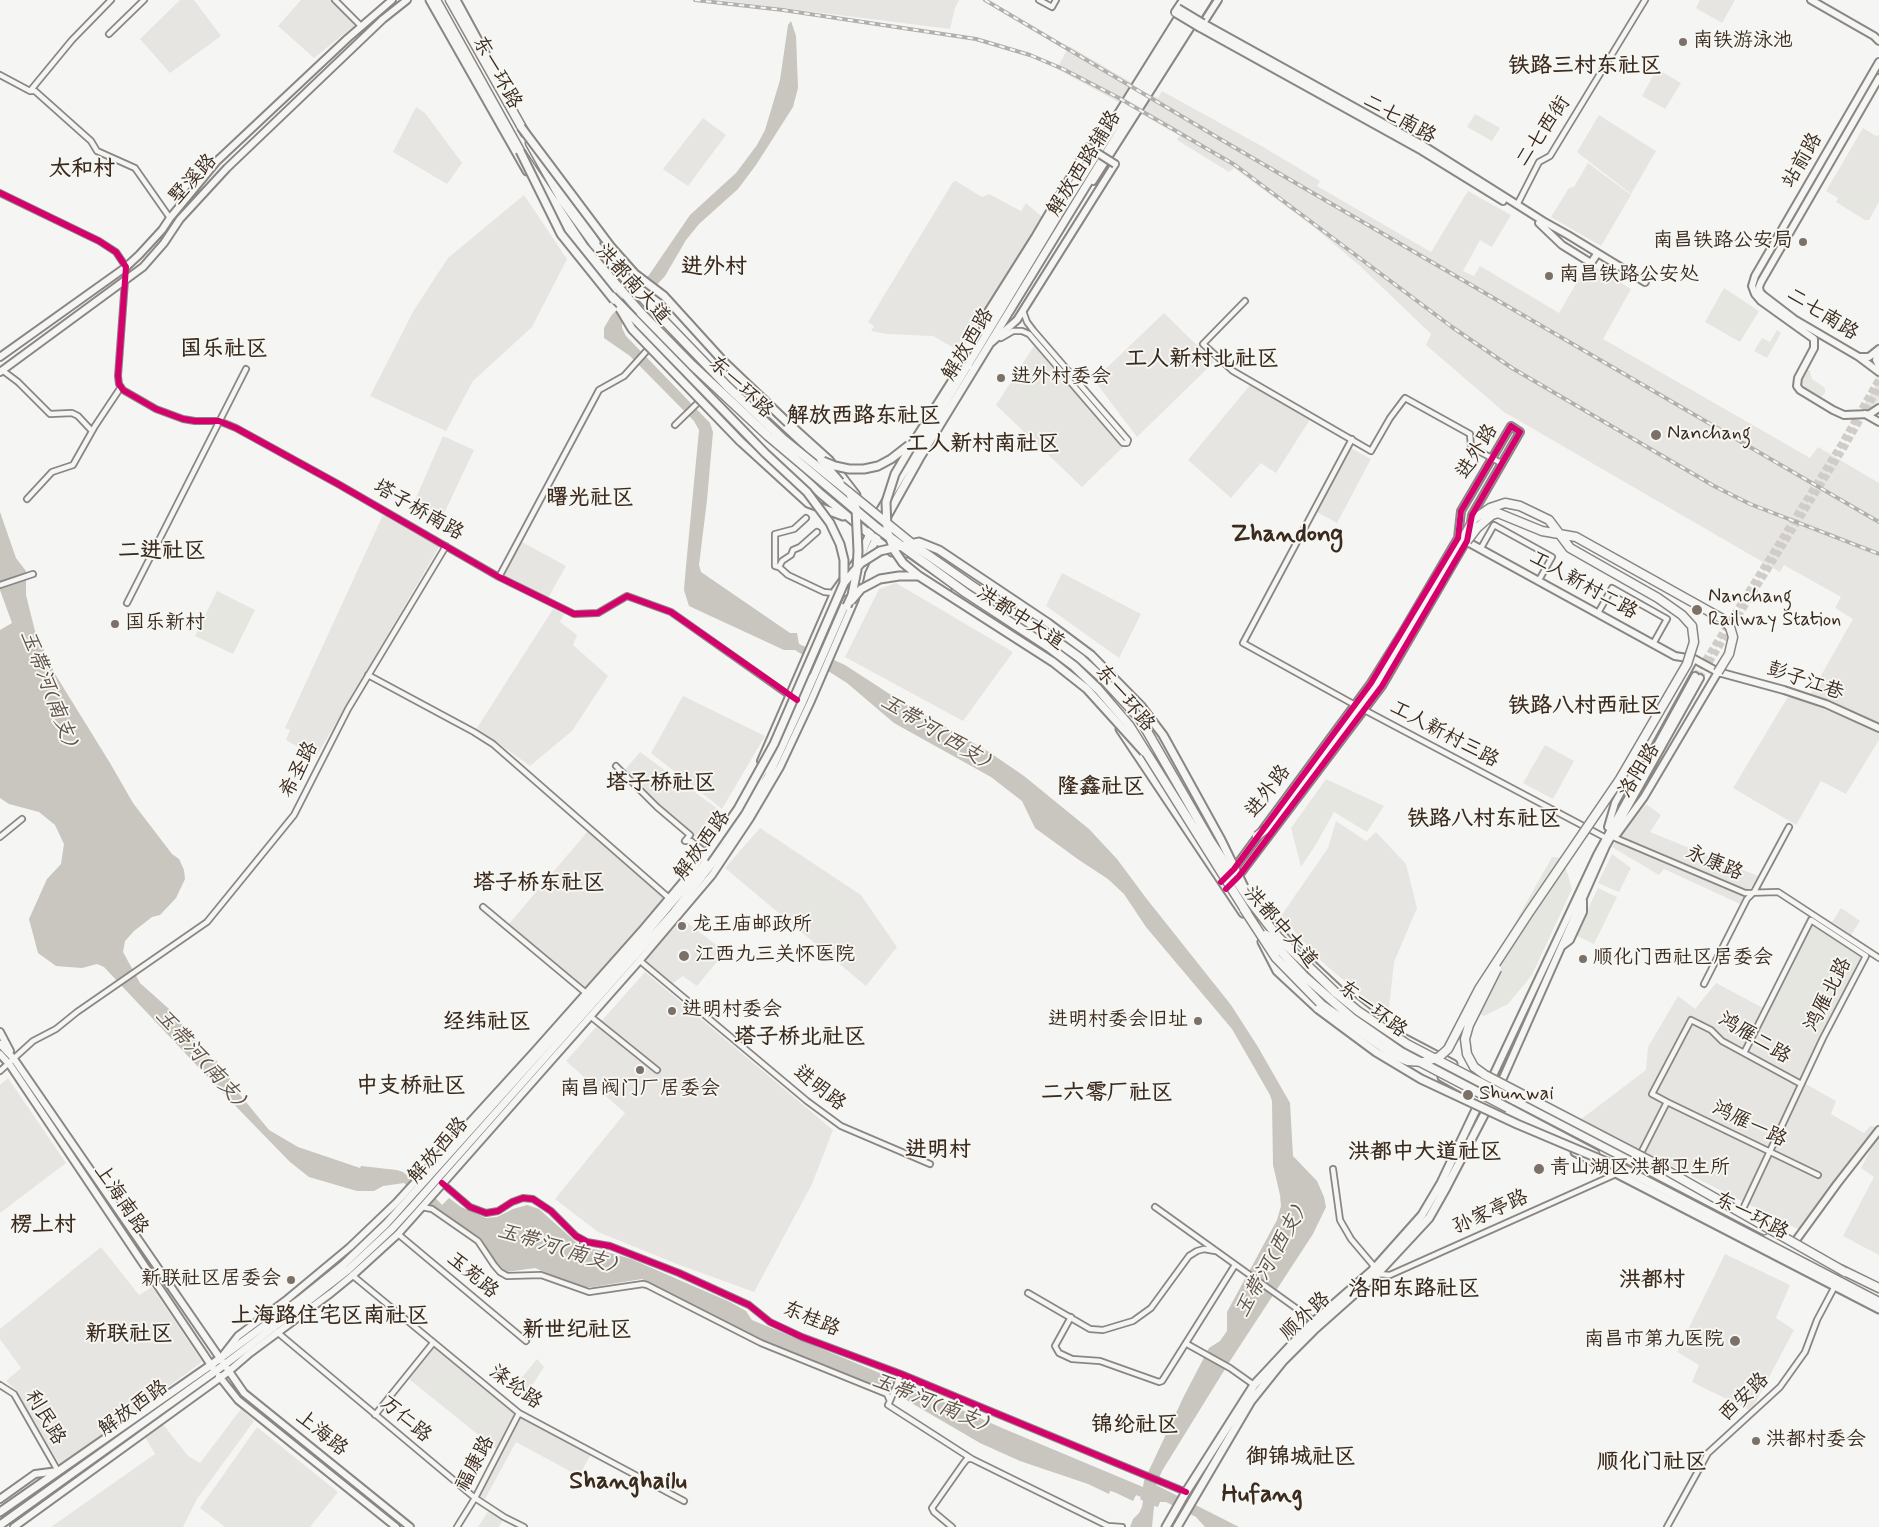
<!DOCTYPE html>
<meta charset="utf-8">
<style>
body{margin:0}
canvas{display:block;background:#f5f5f3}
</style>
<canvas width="1879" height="1527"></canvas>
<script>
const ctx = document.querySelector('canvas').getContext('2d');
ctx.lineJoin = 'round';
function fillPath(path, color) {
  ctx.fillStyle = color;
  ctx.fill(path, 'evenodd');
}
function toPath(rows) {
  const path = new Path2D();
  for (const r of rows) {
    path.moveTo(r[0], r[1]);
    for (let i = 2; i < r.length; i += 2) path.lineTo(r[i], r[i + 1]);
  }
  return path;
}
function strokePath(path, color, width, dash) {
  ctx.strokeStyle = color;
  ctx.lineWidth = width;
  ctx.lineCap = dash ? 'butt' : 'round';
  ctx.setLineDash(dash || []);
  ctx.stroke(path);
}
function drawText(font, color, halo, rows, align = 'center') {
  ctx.font = font + ' Mynerve,"LXGW WenKai TC",sans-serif';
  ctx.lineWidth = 4;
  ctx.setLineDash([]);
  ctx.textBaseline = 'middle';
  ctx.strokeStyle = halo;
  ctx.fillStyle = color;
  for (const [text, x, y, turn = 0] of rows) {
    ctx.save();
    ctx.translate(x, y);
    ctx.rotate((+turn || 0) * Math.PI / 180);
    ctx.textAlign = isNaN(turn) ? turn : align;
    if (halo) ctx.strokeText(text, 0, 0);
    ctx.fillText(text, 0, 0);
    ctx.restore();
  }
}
fillPath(toPath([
 [180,0,194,0,221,36,170,73,140,39],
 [301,0,331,0,355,25,314,58,278,26],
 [720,0,959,0,955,8,950,29],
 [1700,0,1735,0,1722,23,1696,8],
 [1069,46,1158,98,1162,91,1265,148,1320,181,1317,186,1431,252,1468,191,1511,215,1492,247,1480,240,1463,271,1474,276,1480,266,1559,313,1588,263,1631,289,1603,339,1810,458,1818,447,1879,483,1879,724,1810,695,1853,619,1835,608,1841,597,1784,565,1780,572,1504,412,1426,345,1431,334,1360,266,1314,227,1234,168,1229,172,1177,140,1180,135,1057,69],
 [1657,69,1681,83,1665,109,1642,96],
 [416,107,425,113,462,163,447,184,393,152],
 [1599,115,1656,151,1631,194,1577,152],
 [703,118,726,135,688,186,663,169],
 [1863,128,1876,136,1879,135,1879,202,1869,220,1865,220,1836,202,1838,198,1826,191],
 [1588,163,1631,195,1601,246,1551,217,1569,188,1574,187],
 [956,181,982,197,989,194,1021,211,1026,203,1042,217,961,352,933,336,887,334,871,331,874,326,868,322,953,182],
 [524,195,567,259,532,327,473,381,446,431,370,396,414,310,448,258],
 [1164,313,1214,362,1137,437,1094,380],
 [1034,346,1123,447,1082,487,996,405],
 [1250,385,1311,418,1276,473,1261,463,1231,498,1188,460],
 [443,436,474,450,441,520,413,505],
 [1351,448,1371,459,1337,523,1317,512],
 [383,515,439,547,316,757,286,740,290,730,285,728],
 [522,542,566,566,548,598,504,575],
 [1062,573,1141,614,1119,658,1046,606],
 [896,583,1013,652,963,721,845,657,879,589],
 [553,609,564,614,560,622,577,635,573,645,608,676,572,731,530,766,477,728],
 [1789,695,1879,732,1879,740,1846,794,1821,781,1796,825,1733,788],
 [683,696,765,736,722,809,651,753],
 [1545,745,1574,761,1553,799,1523,783],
 [640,752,726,815,702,844,624,771],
 [1646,804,1661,815,1650,832,1758,876,1740,904,1664,869,1659,875,1612,847],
 [1336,821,1366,841,1376,832,1406,864,1417,908,1394,962,1388,1018,1321,961,1281,916,1328,848],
 [760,828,861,895,897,947,866,986,725,868],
 [588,831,666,898,586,988,508,925],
 [1612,854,1631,868,1619,892,1598,883],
 [1841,908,1860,921,1851,935,1832,922],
 [1808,915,1870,956,1804,1083,1836,1101,1831,1114,1864,1133,1870,1126,1876,1127,1798,1229,1580,1120,1646,1070,1648,1047,1678,996,1695,1009,1716,983,1763,1008],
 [683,919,725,952,697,986,683,976,672,984,643,961],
 [645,972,833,1130,812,1184,754,1292,677,1264,598,1232,555,1199,625,1113,566,1061],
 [8,1078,66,1163,0,1213,0,1085],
 [1879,1134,1879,1255,1843,1236,1874,1177,1861,1168],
 [101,1247,139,1295,152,1287,202,1362,60,1465,16,1390,6,1381,21,1368,0,1339,0,1329],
 [1725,1254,1790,1285,1776,1318,1794,1330,1751,1411,1692,1382,1699,1365,1677,1352],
 [435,1347,516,1414,497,1450,409,1379],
 [241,1409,254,1421,197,1499,183,1527,51,1527,155,1454,141,1430,158,1418,188,1456,200,1463],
 [518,1414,591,1454,579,1476,516,1442,485,1499,475,1493],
 [257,1427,338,1492,310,1527,225,1527,200,1508]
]), '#e7e5e2');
fillPath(toPath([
 [1475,114,1500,128,1492,141,1467,127],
 [1852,178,1873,190,1859,213,1839,201],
 [1724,288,1759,311,1740,342,1705,322],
 [1777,330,1781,333,1767,358,1754,351,1762,338,1770,342],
 [1807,369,1810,371,1812,379,1825,388,1825,393,1821,397,1805,388,1801,381],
 [1877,372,1879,373,1879,401,1871,411,1867,410,1865,406,1865,402,1874,388,1876,381,1875,375],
 [1038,374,1048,385,1025,406,1015,395],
 [217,591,255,610,233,654,195,636],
 [1326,779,1384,806,1367,832,1334,812,1315,846,1301,867,1291,828],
 [1552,857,1563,858,1572,889,1532,975,1508,1004,1484,1016,1466,1010],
 [815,877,856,912,834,939,793,904],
 [1598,888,1617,897,1594,944,1575,935],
 [1812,923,1863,957,1820,1037,1768,1011],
 [537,1359,544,1367,524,1398,513,1388],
 [452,1368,500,1407,481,1430,433,1391],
 [489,1510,503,1520,499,1527,478,1527]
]), '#e6e6e1');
fillPath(toPath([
 [791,21,796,36,798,88,793,107,756,165,738,189,699,224,686,240,665,276,622,323,622,328,626,336,710,423,713,432,707,500,699,565,701,572,790,633,797,633,799,644,845,665,905,704,989,752,1024,776,1089,829,1117,859,1146,898,1231,1005,1258,1047,1290,1103,1293,1156,1317,1181,1324,1197,1326,1207,1313,1234,1230,1361,1162,1471,1156,1485,1239,1527,1205,1527,1196,1517,1166,1502,1160,1502,1158,1507,1154,1506,1152,1527,1130,1527,1133,1519,1139,1513,1142,1507,1143,1501,1140,1499,1141,1497,1136,1495,1133,1501,1114,1492,1110,1491,1109,1494,1088,1484,1020,1461,980,1443,903,1398,775,1348,642,1279,593,1287,579,1287,535,1268,506,1272,495,1262,481,1238,435,1209,404,1183,383,1186,374,1191,357,1191,309,1177,290,1162,218,1088,104,967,97,964,82,968,56,966,38,953,29,919,47,879,61,864,64,844,55,825,39,812,9,804,0,798,0,630,12,623,0,590,0,512,16,558,26,571,26,595,35,631,55,674,110,763,133,803,172,854,179,859,184,870,185,879,176,898,160,915,152,917,134,931,125,941,123,952,140,983,178,1017,182,1025,213,1060,216,1060,230,1079,232,1085,269,1130,298,1147,360,1168,361,1166,397,1170,403,1172,410,1178,415,1176,442,1205,449,1198,461,1207,486,1218,497,1217,513,1209,527,1205,539,1209,578,1244,579,1251,593,1249,607,1252,631,1259,730,1302,746,1311,752,1320,875,1371,1002,1428,1143,1487,1144,1481,1184,1396,1209,1348,1220,1341,1227,1331,1227,1312,1277,1220,1281,1206,1280,1195,1273,1165,1272,1101,1270,1095,1232,1029,1146,927,1124,894,1108,879,1079,860,1035,828,1022,801,991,777,894,723,847,683,795,650,784,650,689,606,684,590,686,566,699,430,694,421,630,356,604,338,604,328,611,316,649,275,690,215,736,173,757,145,765,130,780,80,788,25]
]), '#c9c5bf');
strokePath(toPath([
 [1695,676,1841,444,1879,378],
 [1700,678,1845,447,1879,388]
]), '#d0ccc8', 6, [6, 3]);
const street = toPath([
 [335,0,361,26],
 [1039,0,1052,7,1056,0],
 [109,34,144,0],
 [0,75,30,91,35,91,91,141,97,151,135,168,170,218],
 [30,91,72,40,111,0],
 [0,193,99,241,116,252,126,267,118,376,119,384,123,390,156,409,183,419,195,421,219,421,236,428,338,484,499,577,574,614,598,613,627,596,671,612,790,696],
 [1517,205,1539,162,1550,156,1645,0],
 [1245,301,1203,344,1233,371,1371,451,1390,418,1405,398,1470,434,1471,447,1501,463],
 [1001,338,1013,331,1022,331,1029,334,1123,443,1127,443,1128,440,1033,330,1027,322,1023,311],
 [2,370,18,382,50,414,72,413,78,416,92,431],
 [675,425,709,392],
 [1352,439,1243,643,1355,705,1606,838],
 [27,499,52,472,73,465,95,426,121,387],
 [806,518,794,529,775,534,775,566,779,567,788,575,824,592,834,593],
 [1481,548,1494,525,1552,557,1539,580],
 [779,567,782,561,791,555,793,550,800,547,817,532],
 [499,577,599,390,624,376,651,346],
 [0,585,33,574],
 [127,603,246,369],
 [1598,613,1612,588,1667,619,1653,644],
 [368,675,474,732,493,744,669,898],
 [616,766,657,807,690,835,685,841,691,841,705,852],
 [0,837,22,819],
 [1613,837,1745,893,1778,892,1879,958],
 [483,907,586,993],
 [639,960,807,1101,841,1126,930,1164],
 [1704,984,1747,899,1754,892,1789,827],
 [590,1016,657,1070],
 [0,1071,33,1041,56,1029,77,1012,207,922,294,815,348,709,446,546],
 [1667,1102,1818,1175],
 [1639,1157,1667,1102,1652,1094,1691,1020,1711,1030,1722,1041,1801,1084],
 [1333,1169,1340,1220,1351,1239,1373,1265,1373,1269],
 [442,1183,470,1207,486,1213,498,1211,512,1202,523,1198,533,1199,551,1211,576,1236,587,1242,610,1246,679,1273,749,1305,770,1322,802,1337,901,1374,1186,1492],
 [422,1207,432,1209,478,1241,494,1265,500,1272,507,1276,541,1275,589,1292,643,1284,647,1285,761,1343,887,1394,890,1401,888,1405,972,1459],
 [1155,1207,1314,1321],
 [1741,1213,1823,1038,1866,956,1811,920,1744,1053],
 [398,1234,526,1341],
 [583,1253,583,1240],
 [1377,1274,1390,1275,1616,1174],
 [352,1275,519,1413,684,1501],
 [1028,1293,1090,1329,1103,1330,1133,1321,1151,1308,1189,1256,1197,1251,1204,1249,1215,1251],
 [1071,1317,1055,1346,1059,1353,1072,1359,1100,1361,1159,1382,1162,1381,1235,1265],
 [277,1332,475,1498,504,1517,524,1527],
 [1187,1344,1230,1368,1254,1385],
 [0,1385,14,1394,58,1471],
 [890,1401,901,1374],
 [375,1415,433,1343],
 [457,1527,475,1498,519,1413],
 [952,1527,934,1512,932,1508,963,1464,967,1459,972,1459,1108,1526,1122,1527],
 [1667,1527,1708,1453,1780,1387,1805,1352,1817,1320,1835,1286]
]);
const secondary = toPath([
 [1218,0,1200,28,1422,151,1503,201],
 [1811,0,1874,36,1879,41],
 [1175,12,1183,0],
 [1203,23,1421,144,1543,221,1568,235,1645,282],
 [1879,62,1755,276,1752,286,1755,294,1761,301,1814,339,1814,348,1798,378,1797,386,1800,390,1833,410,1844,415,1870,414,1879,408],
 [1879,78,1761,282,1759,287,1760,292,1764,296,1794,319,1859,357,1879,372],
 [1093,181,1208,0],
 [1539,223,1562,245,1591,263,1597,254],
 [983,329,984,318,1035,237,1088,147],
 [985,333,989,320,1189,0],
 [992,342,1017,320,1115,164],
 [1878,351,1876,360,1879,366],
 [0,357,126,267,139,255,162,230,170,218,217,161,348,38,392,0],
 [1859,357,1869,357,1879,349],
 [0,372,143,267,164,243,180,219,227,168,383,19,407,0],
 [1865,414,1879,422],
 [1464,540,1675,656,1693,659],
 [1718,672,1784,690,1826,704,1879,728],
 [761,761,835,591,858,559],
 [1608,827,1615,803,1694,659,1718,672,1644,797,1617,834],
 [1233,870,1371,683,1401,635,1458,538,1461,511,1511,426,1520,432,1472,515,1471,523],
 [1237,878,1382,686,1468,538],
 [1562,946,1570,940,1583,912,1583,901],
 [0,1032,10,1051],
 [0,1044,14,1059,244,1393,410,1527],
 [0,1054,10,1065,213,1368],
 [1499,1087,1606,846,1700,678],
 [1482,1099,1597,855,1695,676],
 [1794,1243,1837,1184,1879,1130],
 [224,1354,238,1336,285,1301,350,1247,396,1203,533,1053,644,928,682,883,705,852],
 [219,1376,238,1400,396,1527],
 [0,1499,35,1474,58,1471],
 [14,1527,228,1372,250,1353,331,1293,353,1275,398,1234,422,1207,640,960,712,875,750,818,780,767,810,703,855,599,861,573]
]);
const primary = toPath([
 [430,0,527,171],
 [456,0,500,81],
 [550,172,596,242],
 [554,214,580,251,619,299],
 [607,253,721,375,748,401],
 [645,284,715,361,821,460],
 [697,378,821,494,869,534,892,552],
 [788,423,829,460,856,495],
 [915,440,956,375,968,366],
 [740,441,808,503,843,516],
 [858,561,879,513,921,443,1059,214,1194,0],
 [907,562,947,590],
 [952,567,1063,639,1096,665],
 [857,579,886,518,919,459,1127,119,1202,0],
 [1107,676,1153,728,1208,823],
 [789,719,807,676],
 [1120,729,1243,913],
 [1257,905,1283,936,1308,961,1339,990,1381,1023],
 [1262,942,1277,971,1318,1009],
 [1304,980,1326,1003,1342,1015],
 [1398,1035,1453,1064],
 [1442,1077,1531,1127],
 [1575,1152,1879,1309],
 [0,1512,211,1365,302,1298,343,1265,386,1224,631,951,706,862,741,811,776,747],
 [0,1525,224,1365,307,1302,348,1270,392,1229,413,1206,674,912,725,847,768,777,803,701,847,600],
 [1166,1527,1186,1492,1254,1385,1309,1326,1373,1270,1422,1215,1441,1183,1480,1101],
 [1177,1527,1251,1401,1283,1361,1314,1330,1377,1274,1429,1218,1446,1188,1498,1088]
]);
const highway = toPath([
 [436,0,520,151,583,246,641,313],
 [450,0,525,133],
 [530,143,562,200,594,244,650,306],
 [1514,1100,1764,1230],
 [1508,1108,1595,1154],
 [1616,1165,1879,1302],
 [1840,1269,1879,1288]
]);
strokePath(street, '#8a8683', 8);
strokePath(secondary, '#8a8683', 10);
strokePath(primary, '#8a8683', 11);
strokePath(highway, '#8a8683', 11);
strokePath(street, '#f5f5f3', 4.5);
strokePath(secondary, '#f5f5f3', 6);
strokePath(primary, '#f5f5f3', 7);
strokePath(highway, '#f5f5f3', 8);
const rail = toPath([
 [695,0,783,10,976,39,1030,55,1063,69,1119,98,1235,165,1452,327,1512,368,1714,486,1750,504,1879,554],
 [985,0,1232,146,1879,522]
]);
strokePath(rail, '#b2b0ae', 4);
strokePath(rail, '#f6f6f2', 2, [5.5]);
const secondaryBridge = toPath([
 [1178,8,1203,23],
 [1175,13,1200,28],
 [1088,147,1115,164]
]);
const primaryBridge = toPath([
 [521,127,611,247,635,274,664,296,723,361,788,423],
 [520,151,561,234,614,300],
 [612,296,765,453,807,492,830,523,840,544,844,560,844,583],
 [620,309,632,329,740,441],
 [915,440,895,474,886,502,887,530,894,550,903,563,919,576,1053,662,1087,689,1144,752],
 [821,460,840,482],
 [823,461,835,466,849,469,864,469,878,466,891,459,909,445],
 [851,601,861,589,880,579,899,576,919,576],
 [847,606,852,595,857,570,858,551,856,508,849,492],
 [704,858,738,809,774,744,844,583,861,563,880,551,919,542,939,550,1048,623,1091,655,1141,706,1163,735,1221,840,1244,887],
 [1318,1009,1376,1052,1421,1079,1517,1124,1621,1168]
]);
const highwayBridge = toPath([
 [650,306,727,386,782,438,915,546,971,585,1055,640,1080,658,1104,680,1140,719,1211,842,1250,901,1278,937,1336,993,1358,1011,1407,1044,1514,1100],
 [641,313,692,365,768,436,877,528,966,593,1050,648,1074,666,1098,689,1129,725,1247,913],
 [1467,541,1477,528,1486,520,1492,515,1498,513,1542,531,1576,537,1721,618,1730,627,1733,637,1729,654,1718,672],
 [1244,909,1276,958,1322,1005,1395,1056,1408,1061,1424,1062,1439,1057,1448,1049,1479,989,1528,914,1620,779,1687,664,1694,642,1692,626,1682,615,1658,598,1570,548,1549,520,1520,506,1505,503,1490,508,1474,519,1401,646,1375,687,1271,825,1257,836],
 [1266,935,1304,976,1352,1018,1401,1052,1508,1108],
 [1497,969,1469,1025,1465,1039,1467,1054,1474,1067,1485,1075,1652,1162,1845,1272]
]);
strokePath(secondaryBridge, '#8a8683', 10, []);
strokePath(primaryBridge, '#8a8683', 11, []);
strokePath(highwayBridge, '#8a8683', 11, []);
strokePath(secondaryBridge, '#f5f5f3', 6);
strokePath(primaryBridge, '#f5f5f3', 7);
strokePath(highwayBridge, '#f5f5f3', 8);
strokePath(toPath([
 [0,193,99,241,116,252,126,267,118,376,119,384,123,390,156,409,183,419,195,421,219,421,236,428,338,484,499,577,574,614,598,613,627,596,671,612,797,700],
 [1221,882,1234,869,1371,683,1458,538,1461,511,1511,426,1520,432,1472,515,1467,541,1382,686,1239,876,1226,889],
 [442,1183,470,1207,486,1213,498,1211,512,1202,523,1198,533,1199,551,1211,576,1236,587,1242,610,1246,679,1273,749,1305,770,1322,802,1337,901,1374,1186,1492]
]), '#d6006c', 6);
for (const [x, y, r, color] of [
 [1683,42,5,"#7c7169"],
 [1803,242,5,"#7c7169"],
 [1549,276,5,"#7c7169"],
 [1001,378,5,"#7c7169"],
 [1656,435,6,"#7c7169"],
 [1697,610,6,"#7c7169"],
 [115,624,5,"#7c7169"],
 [682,926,5,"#7c7169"],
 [684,956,6,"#7c7169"],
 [1583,959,5,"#7c7169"],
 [672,1011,5,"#7c7169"],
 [1198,1021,5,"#7c7169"],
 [640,1070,5,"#7c7169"],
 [1468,1095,6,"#7c7169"],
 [1539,1169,6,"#7c7169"],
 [291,1280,5,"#7c7169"],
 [1735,1341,6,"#7c7169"],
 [1756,1441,5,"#7c7169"]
]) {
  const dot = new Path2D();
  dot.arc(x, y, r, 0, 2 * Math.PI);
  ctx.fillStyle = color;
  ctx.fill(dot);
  strokePath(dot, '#f6f6f2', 2);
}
drawText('20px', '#3b2a1e', '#f6f6f2', [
 ["南铁游泳池",1693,42],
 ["南昌铁路公安局",1793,242,"right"],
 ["南昌铁路公安处",1559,276],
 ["进外村委会",1011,378],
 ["Nanchang",1667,435],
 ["Nanchang",1708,598],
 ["Railway Station",1708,621],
 ["国乐新村",125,624],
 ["龙王庙邮政所",692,926],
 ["江西九三关怀医院",695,956],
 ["顺化门西社区居委会",1593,959],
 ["进明村委会",682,1011],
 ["进明村委会旧址",1188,1021,"right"],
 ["南昌阀门厂居委会",640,1090,"center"],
 ["Shunwai",1479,1095],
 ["青山湖区洪都卫生所",1550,1169],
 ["新联社区居委会",281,1280,"right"],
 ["南昌市第九医院",1724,1341,"right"],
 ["洪都村委会",1766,1441]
], 'left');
drawText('20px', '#3b2a1e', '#f6f6f2', [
 ["东一环路",496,73,61],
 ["二七南路",1399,120,29],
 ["二七西街",1544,132,-56],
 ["站前路",1803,161,-60],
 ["解放西路辅路",1085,164,-58],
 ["墅溪路",194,180,-48],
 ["洪都南大道",632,285,48],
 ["二七南路",1822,315,32],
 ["解放西路",969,345,-59],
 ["东一环路",740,388,43],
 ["进外路",1478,452,-58],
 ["塔子桥南路",418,511,30],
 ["工人新村二路",1583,586,29],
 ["洪都中大道",1020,619,33],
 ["彭子江巷",1805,682,19],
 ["东一环路",1124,699,50],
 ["工人新村三路",1444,735,28],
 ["希圣路",300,770,-63],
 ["洛阳路",1640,771,-58],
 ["进外路",1269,792,-53],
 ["解放西路",703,846,-54],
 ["永康路",1714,864,23],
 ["洪都中大道",1280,928,49],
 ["鸿雁北路",1829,995,-63],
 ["东一环路",1372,1010,37],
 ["鸿雁二路",1754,1039,31],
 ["进明路",819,1089,38],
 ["鸿雁一路",1749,1125,26],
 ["解放西路",439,1151,-49],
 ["上海南路",120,1200,56],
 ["孙家亭路",1491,1213,-24],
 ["东一环路",1751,1217,27],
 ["玉苑路",472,1276,40],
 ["顺外路",1306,1317,-43],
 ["东桂路",811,1320,23],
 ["涤纶路",515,1388,36],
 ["西安路",1745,1398,-44],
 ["解放西路",134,1409,-36],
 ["利民路",44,1418,59],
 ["万仁路",405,1420,40],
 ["上海路",321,1434,39],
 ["福康路",476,1464,-62]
]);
drawText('italic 21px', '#605248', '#f6f6f2', [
 ["玉带河(南支)",47,688,69],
 ["玉带河(西支)",934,732,31],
 ["玉带河(南支)",199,1058,48],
 ["玉带河(南支)",556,1249,17],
 ["玉带河(西支)",1271,1263,-61],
 ["玉带河(南支)",929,1403,22]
]);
drawText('bold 22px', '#3b2a1e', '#f6f6f2', [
 ["铁路三村东社区",1585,67],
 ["太和村",82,170],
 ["进外村",714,268],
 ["国乐社区",224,350],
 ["工人新村北社区",1202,360],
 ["解放西路东社区",864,417],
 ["工人新村南社区",983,445],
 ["曙光社区",590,499],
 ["二进社区",162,552],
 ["铁路八村西社区",1585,707],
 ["塔子桥社区",661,784],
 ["隆鑫社区",1101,788],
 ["铁路八村东社区",1484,820],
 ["塔子桥东社区",539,884],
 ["经纬社区",487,1023],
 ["塔子桥北社区",800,1038],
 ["中支桥社区",411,1087],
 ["二六零厂社区",1107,1094],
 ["进明村",938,1151],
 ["洪都中大道社区",1425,1153],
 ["楞上村",43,1226],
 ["洪都村",1652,1281],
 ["洛阳东路社区",1414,1290],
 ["上海路住宅区南社区",330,1317],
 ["新世纪社区",577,1331],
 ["新联社区",129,1335],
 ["锦纶社区",1135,1426],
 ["御锦城社区",1301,1458],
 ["顺化门社区",1652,1463]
]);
drawText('bold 25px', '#3b2a1e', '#f6f6f2', [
 ["Zhandong",1287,536],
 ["Shanghailu",628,1483],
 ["Hufang",1262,1496]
]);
</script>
